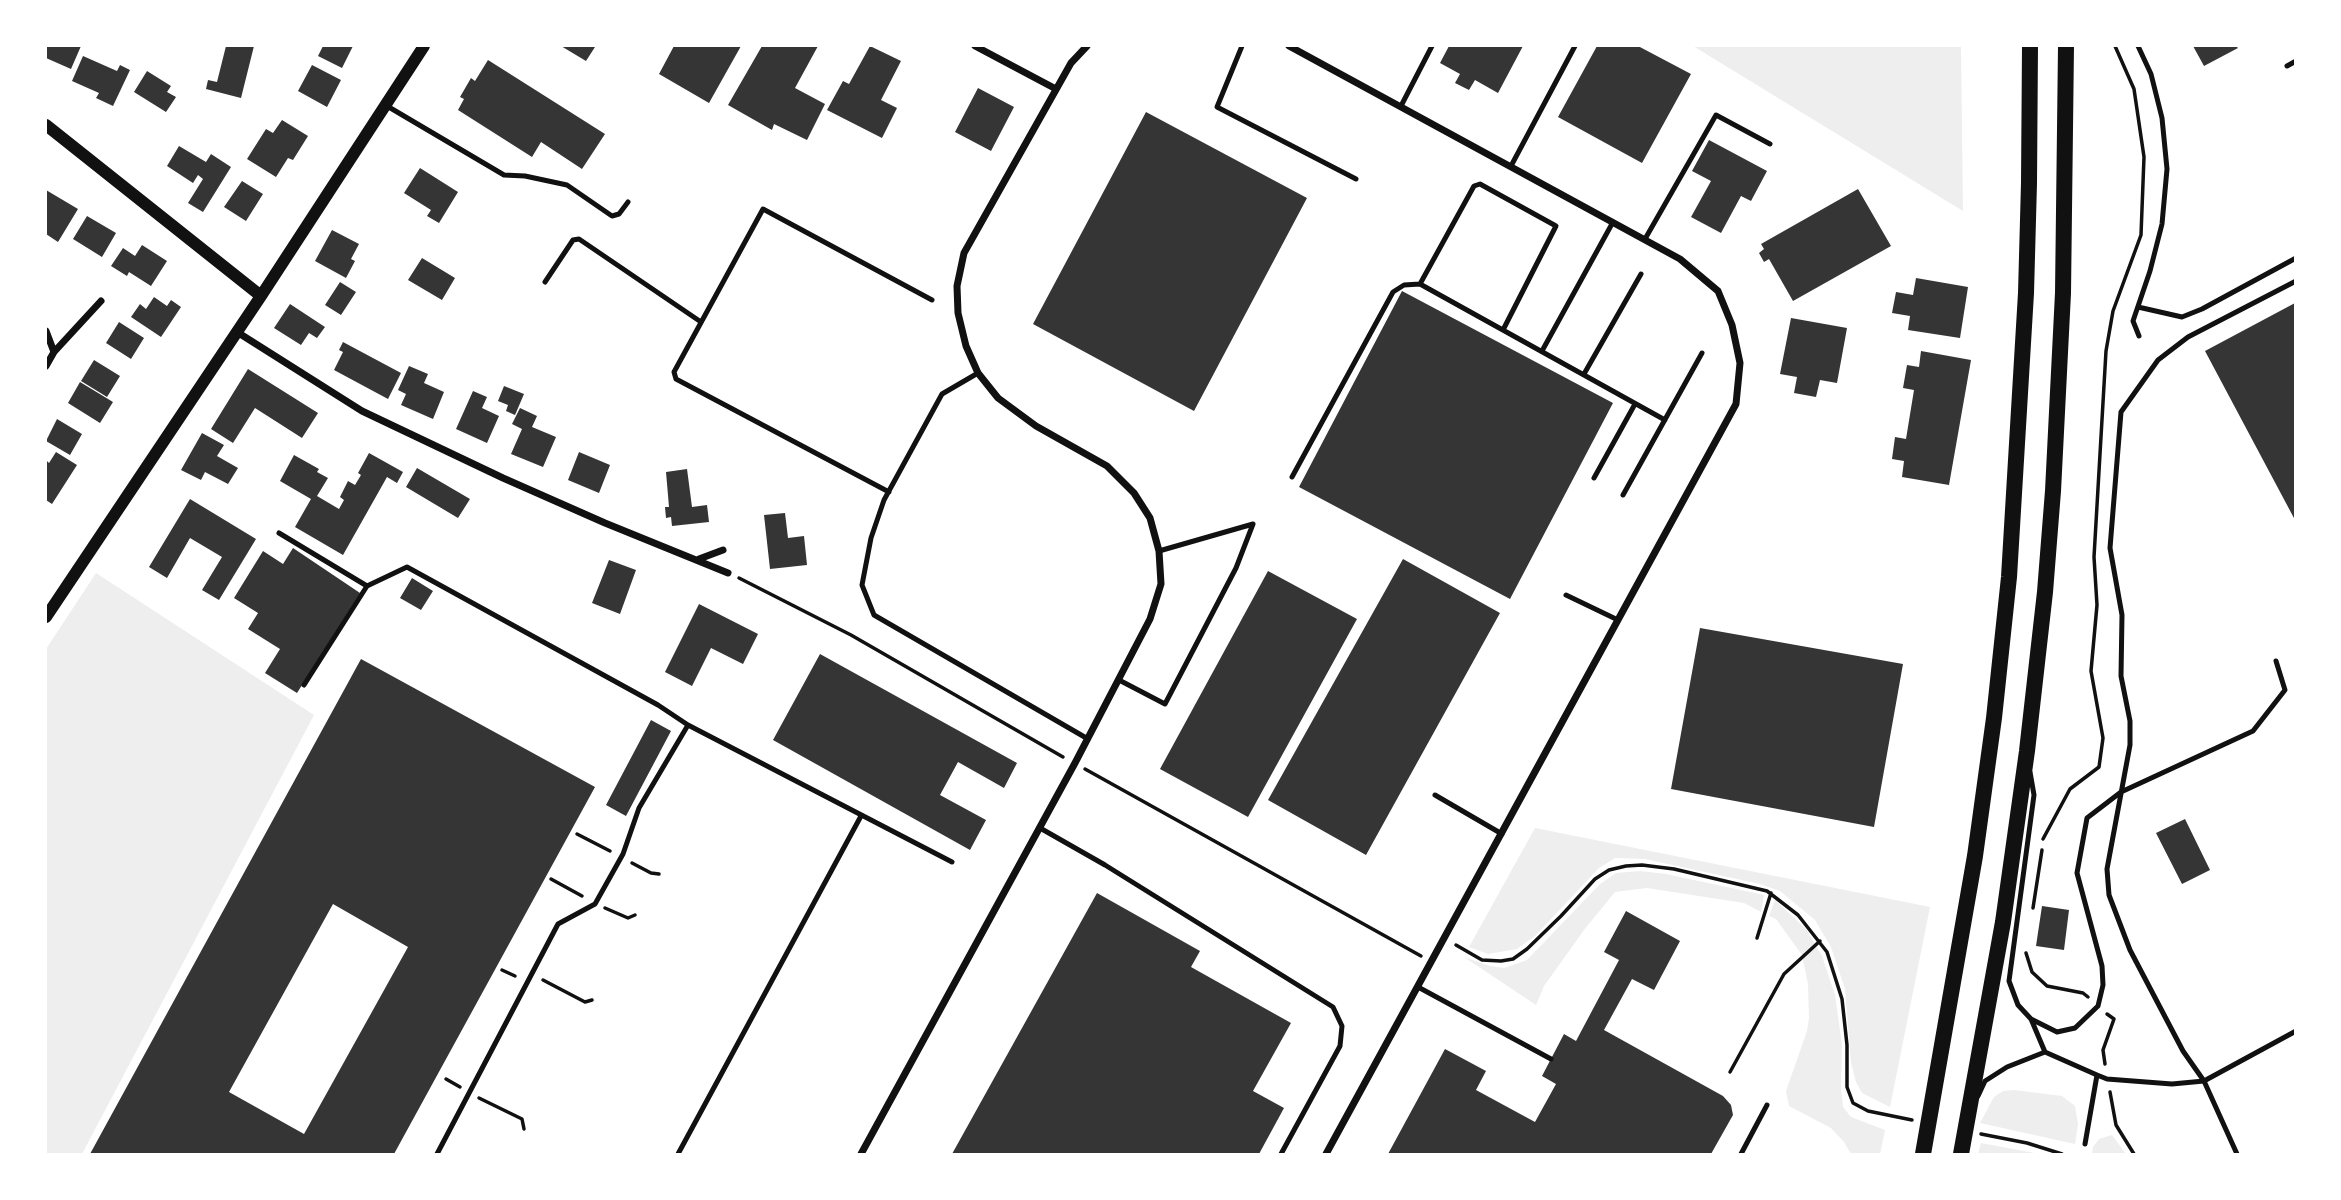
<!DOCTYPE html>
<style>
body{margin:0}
#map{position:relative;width:2341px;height:1200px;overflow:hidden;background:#fff;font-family:"Work Sans",sans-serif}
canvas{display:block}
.frame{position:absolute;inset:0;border:47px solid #fff;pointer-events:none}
</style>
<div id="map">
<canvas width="2341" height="1200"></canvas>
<div class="frame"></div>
</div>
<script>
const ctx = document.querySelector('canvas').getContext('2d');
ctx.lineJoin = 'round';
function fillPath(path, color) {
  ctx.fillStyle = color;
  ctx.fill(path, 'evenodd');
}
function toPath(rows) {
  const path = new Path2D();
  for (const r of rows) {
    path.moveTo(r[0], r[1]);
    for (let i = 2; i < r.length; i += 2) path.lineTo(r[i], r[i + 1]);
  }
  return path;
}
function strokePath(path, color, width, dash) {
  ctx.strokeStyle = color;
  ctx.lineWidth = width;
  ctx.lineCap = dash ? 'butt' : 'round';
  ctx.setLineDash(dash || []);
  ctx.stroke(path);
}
fillPath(toPath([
 [1693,46,1961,46,1963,211],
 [96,573,314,715,82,1154,46,1154,46,649],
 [1535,828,1930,907,1890,1107,1862,1093,1856,1082,1851,1063,1845,989,1831,947,1815,920,1780,891,1760,884,1645,859,1615,858,1599,868,1535,936,1517,949,1488,954,1469,947],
 [1640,871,1666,874,1764,895,1761,912,1744,903,1647,888,1615,892,1584,930,1544,986,1536,1005,1464,957,1490,966,1504,968,1527,960,1600,884,1616,873],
 [1775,900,1806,929,1822,956,1835,995,1842,1045,1841,1089,1843,1107,1851,1117,1885,1130,1880,1154,1851,1154,1844,1142,1831,1128,1789,1106,1786,1091,1807,1031,1809,1018,1808,984,1802,955,1776,919,1769,916],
 [2014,1090,2062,1096,2075,1106,2078,1124,2075,1144,1980,1123,1994,1097,2003,1091],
 [2112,1135,2126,1154,2092,1153,2093,1147,2099,1139],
 [1981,1143,2040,1154,2042,1154,1978,1154]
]), '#eee');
fillPath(toPath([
 [46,46,81,46,71,69,46,58],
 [226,46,254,46,241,98,206,89,208,80,217,82],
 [323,46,353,46,342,68,318,56],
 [561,46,593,46,595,47,586,61],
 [674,46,741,46,709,103,659,74],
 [762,46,818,46,795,88,825,104,807,140,774,124,772,130,728,105],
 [870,46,901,61,881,100,897,108,882,138,827,110,843,81,849,84],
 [1449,46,1523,46,1498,93,1475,80,1469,90,1455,83,1460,74,1440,63],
 [1597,46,1638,46,1691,74,1642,163,1558,117],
 [2193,46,2236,46,2238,48,2204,66],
 [83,56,117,71,120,65,130,70,113,106,96,98,99,93,72,81],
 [488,60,605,134,582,169,541,142,532,157,458,110,464,99,460,97,471,78,475,81],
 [312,65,341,80,327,107,298,91],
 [147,71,171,86,167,92,176,97,166,112,134,92],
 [978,88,1014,107,991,151,955,132],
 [1146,112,1307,198,1194,411,1033,324],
 [282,120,308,136,293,160,288,158,276,177,247,159,266,129,273,133],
 [1709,140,1767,171,1751,201,1741,196,1721,233,1691,217,1711,181,1692,171],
 [179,146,206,162,211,154,231,167,203,212,188,203,203,179,198,175,193,183,167,166],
 [420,168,458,192,439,223,427,216,431,210,404,193],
 [242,181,263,194,246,221,224,207],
 [1858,189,1891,246,1793,301,1769,259,1764,262,1759,253,1764,249,1761,244],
 [46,190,78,209,58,242,46,234],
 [87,216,116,233,102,257,73,239],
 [332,230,359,244,351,259,355,261,346,278,315,261],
 [142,245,167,261,151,286,129,272,127,276,111,266,123,248,135,256],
 [422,258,455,278,442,300,408,280],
 [1916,278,1968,287,1960,338,1908,330,1910,316,1892,313,1896,292,1913,295],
 [340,282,356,292,341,315,325,305],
 [1402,291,1613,403,1510,599,1299,487],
 [154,297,167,306,171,300,181,307,161,337,131,317,140,304,146,309],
 [2295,303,2295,520,2205,351],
 [290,304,325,327,317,338,309,333,301,345,274,328],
 [1791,318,1847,328,1837,383,1820,380,1816,397,1794,393,1797,377,1780,374],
 [119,322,144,338,131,359,106,343],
 [343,342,401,373,388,399,334,370,343,352,339,350],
 [1921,351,1971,360,1949,485,1902,477,1904,461,1892,459,1895,437,1906,439,1914,390,1903,388,1907,365,1919,367],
 [94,360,120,376,107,397,81,381],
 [409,366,428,374,424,383,444,392,433,419,401,405,406,394,398,390],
 [248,369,318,413,302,438,255,408,233,443,211,429],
 [80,382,113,402,100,423,68,403],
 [504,386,524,394,515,415,506,411,508,405,498,401],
 [473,391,487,397,482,408,499,416,487,443,456,429],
 [520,408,537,416,532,427,556,437,543,467,511,454,522,429,512,424],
 [57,419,82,434,70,455,46,441],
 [202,433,224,445,217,456,238,468,228,484,205,472,201,480,181,470],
 [56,452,77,465,52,504,46,500,46,460,49,463],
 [579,452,610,465,599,493,568,480],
 [369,453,403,472,397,483,387,477,343,555,295,527,311,499,280,481,294,455,319,469,317,472,328,478,317,496,339,509,344,500,340,497,348,481,355,485,361,475,358,473],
 [417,468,470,499,458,518,406,487],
 [687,469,692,507,707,505,709,522,672,526,671,517,666,518,665,507,669,507,666,472],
 [190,499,256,539,219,600,202,590,222,557,190,538,167,578,149,567],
 [785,513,788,538,804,536,807,565,770,569,764,515],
 [293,548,360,593,297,693,265,673,280,649,248,629,258,613,234,598,263,551,283,564],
 [1403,559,1500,613,1366,855,1268,800],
 [609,560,636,570,620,614,592,603],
 [1268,571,1357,619,1248,817,1160,769],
 [412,578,433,591,421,610,400,598],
 [699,604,758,634,743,664,711,648,692,686,665,672],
 [1700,628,1903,664,1874,827,1671,789],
 [820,654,1017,763,1004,788,958,762,940,795,986,820,970,850,773,740],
 [361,659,595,787,394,1154,90,1154],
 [333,904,408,947,304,1134,229,1092],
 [651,720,671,731,626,816,606,805],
 [2185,819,2210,870,2182,884,2156,833],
 [1097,893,1200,951,1191,967,1291,1023,1253,1091,1284,1108,1259,1154,952,1154],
 [2042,906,2069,910,2064,950,2036,946],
 [1626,911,1680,941,1654,990,1632,979,1604,1030,1723,1096,1731,1105,1733,1115,1711,1154,1388,1154,1445,1049,1486,1071,1476,1090,1535,1122,1556,1084,1542,1076,1564,1034,1576,1041,1619,960,1604,952]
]), '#353535');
strokePath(toPath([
 [739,578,851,635,1063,757],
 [1085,769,1421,956],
 [577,834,610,851],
 [2043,839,2070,789,2099,767,2103,738,2091,671,2097,605,2094,557,2106,351,2113,311,2141,235,2144,157,2134,89,2115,46],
 [632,863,651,873,659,874],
 [551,879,582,896],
 [605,908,628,918,635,915],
 [2033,908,2042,850],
 [1757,938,1771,893],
 [1456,945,1482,960,1501,961,1513,959,1527,949,1561,916,1595,879,1609,870,1626,866,1642,865,1674,869,1767,891,1798,915,1827,952,1842,999,1847,1045,1847,1087,1853,1103,1868,1111,1912,1120],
 [2026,953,2032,972,2047,986,2083,993,2088,997],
 [502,970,515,976],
 [543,980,585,1002,592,1000],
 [2105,1064,2103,1050,2114,1019,2107,1014],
 [1730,1072,1784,974,1820,941],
 [446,1079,460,1087],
 [2110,1092,2116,1125,2134,1154],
 [479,1098,522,1119,524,1129],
 [1981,1134,2027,1143,2062,1154]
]), '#111', 3.5);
strokePath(toPath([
 [1242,46,1217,107,1356,179],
 [2138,46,2151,74,2162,118,2167,169,2162,224,2150,271,2133,321,2139,336],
 [2287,66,2296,61],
 [387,106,504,175,525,176,567,185,612,216,619,214,628,202],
 [1401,106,1432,46],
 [1511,166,1575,46],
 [1645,239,1716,115,1770,144],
 [545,282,573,240,579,239,701,322],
 [2138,307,2182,317,2202,309,2296,258],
 [1503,330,1556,226,1480,184,1474,186,1420,284,1665,420],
 [1542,351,1613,222],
 [978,373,942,394,884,500,871,538,862,585,874,615,1088,739],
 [1584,374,1641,274],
 [1292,477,1393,292,1404,285,1420,284],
 [1594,478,1635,404],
 [889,492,676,379,674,372,763,209,932,300],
 [1623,495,1702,353],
 [279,533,367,586,407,567,658,705,688,725,952,862],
 [1159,551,1253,524],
 [1566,595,1618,620],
 [1119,680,1165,704,1236,568,1253,524],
 [304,685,367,586],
 [2030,772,2034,795,2009,981,2018,1005,2031,1019,2045,1052,2097,1075,2085,1144],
 [1435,795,1502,834],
 [1040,828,1105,865,1333,1007,1342,1026,1340,1046,1281,1154],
 [1418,987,1551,1059],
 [2031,1019,2057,1032,2075,1028,2098,1006,2103,985,2102,966,2077,873,2087,818,2121,792,2253,731,2285,690,2276,661],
 [2097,1075,2107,1079,2172,1084,2204,1081,2296,1031],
 [1978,1096,1985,1081,2007,1067,2045,1052],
 [437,1154,558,924,595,904,623,854,639,808,688,725],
 [678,1154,861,816],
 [1741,1154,1767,1105],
 [2237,1154,2204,1081,2183,1051,2130,950,2109,895,2107,869,2130,745,2130,721,2121,676,2122,615,2110,548,2121,412,2158,360,2188,337,2296,281]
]), '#111', 5);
strokePath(toPath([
 [975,46,1056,89],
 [1289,46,1680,259,1718,291,1732,325,1740,363,1736,404,1326,1154],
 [46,331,54,352,46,366],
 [237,332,362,411,503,478,605,523,728,573],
 [54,352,101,301],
 [699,559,723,550],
 [861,1154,1075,763,1150,619,1161,584,1159,551,1150,518,1134,493,1107,466,1036,426,998,398,978,373,966,346,958,313,957,286,964,253,1071,63,1087,46]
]), '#111', 7);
strokePath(toPath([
 [46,125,261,296],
 [46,617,261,296,424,46]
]), '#111', 12);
strokePath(toPath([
 [1923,1154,1975,856,1994,718,2009,577,2026,293,2029,183,2030,46],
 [1961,1154,2003,922,2027,751,2045,592,2053,491,2063,293,2066,46]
]), '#111', 16);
</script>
